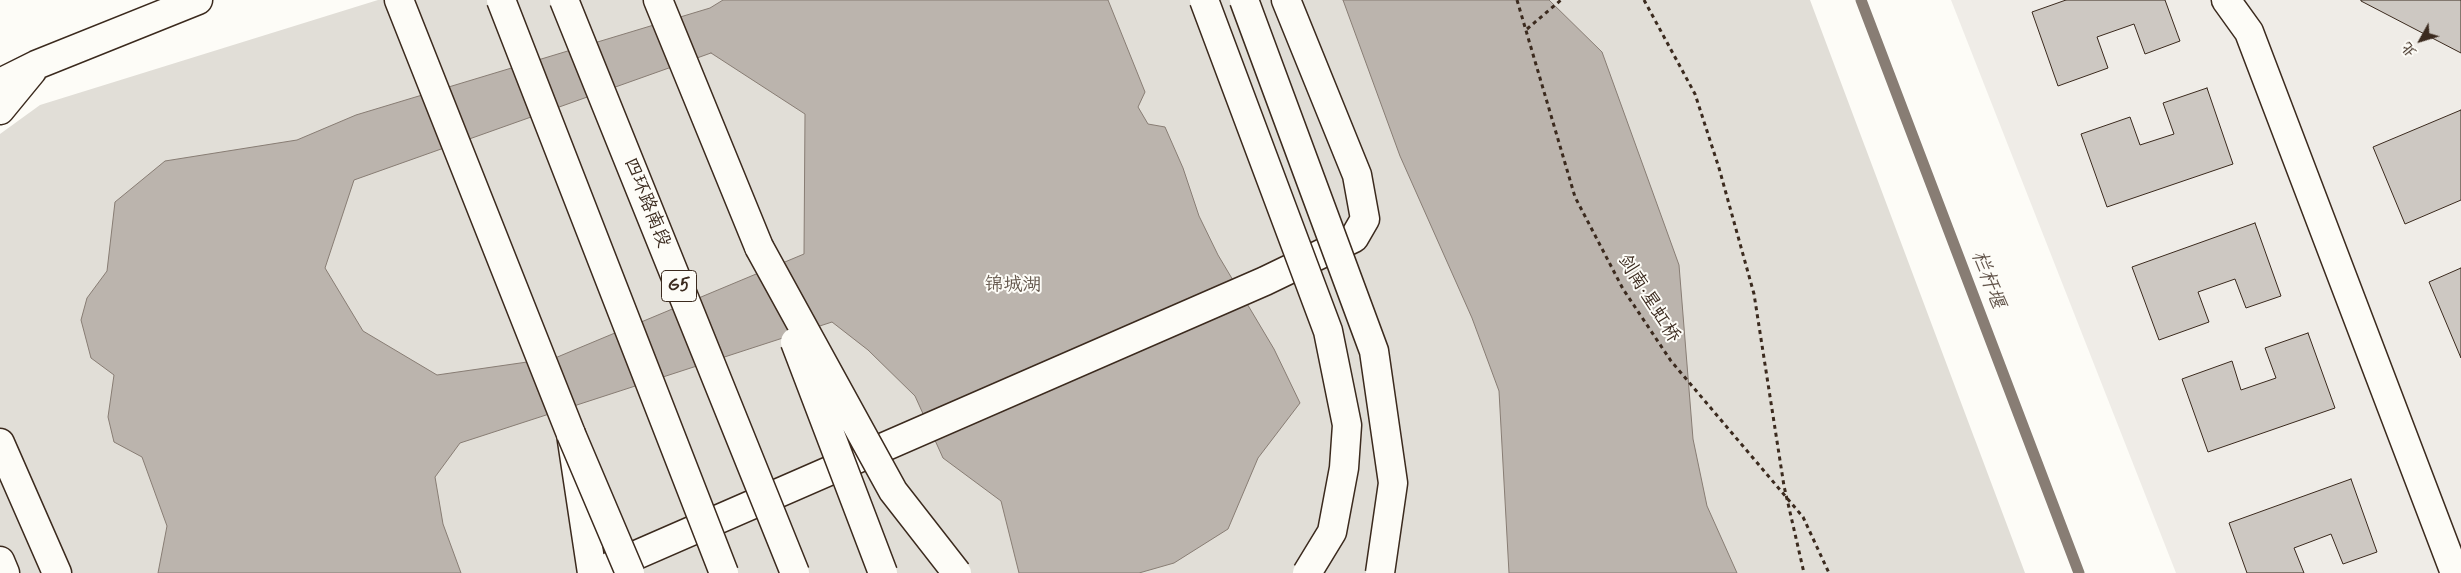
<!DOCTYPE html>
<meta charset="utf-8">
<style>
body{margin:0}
#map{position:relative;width:2461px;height:573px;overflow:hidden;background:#fdfcf7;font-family:Mynerve,"LXGW WenKai TC",sans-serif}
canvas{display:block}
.north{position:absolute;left:2396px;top:15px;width:50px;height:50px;-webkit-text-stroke:4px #fdfcf7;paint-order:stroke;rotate:231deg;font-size:14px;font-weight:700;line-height:20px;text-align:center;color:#3b2a1e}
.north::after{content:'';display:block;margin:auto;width:18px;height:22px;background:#3b2a1e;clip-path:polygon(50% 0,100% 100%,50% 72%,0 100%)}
</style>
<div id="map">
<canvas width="2461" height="573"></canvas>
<div class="north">北</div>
</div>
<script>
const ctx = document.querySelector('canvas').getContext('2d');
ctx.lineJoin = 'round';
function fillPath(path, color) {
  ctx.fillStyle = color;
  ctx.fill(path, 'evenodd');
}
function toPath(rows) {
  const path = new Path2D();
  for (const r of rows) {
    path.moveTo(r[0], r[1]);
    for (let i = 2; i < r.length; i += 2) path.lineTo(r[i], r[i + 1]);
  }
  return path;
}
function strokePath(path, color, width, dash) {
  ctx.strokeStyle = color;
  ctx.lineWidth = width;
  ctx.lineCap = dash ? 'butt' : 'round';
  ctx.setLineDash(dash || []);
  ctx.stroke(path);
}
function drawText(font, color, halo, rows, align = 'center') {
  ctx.font = font + ' Mynerve,"LXGW WenKai TC",sans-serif';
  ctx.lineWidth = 4;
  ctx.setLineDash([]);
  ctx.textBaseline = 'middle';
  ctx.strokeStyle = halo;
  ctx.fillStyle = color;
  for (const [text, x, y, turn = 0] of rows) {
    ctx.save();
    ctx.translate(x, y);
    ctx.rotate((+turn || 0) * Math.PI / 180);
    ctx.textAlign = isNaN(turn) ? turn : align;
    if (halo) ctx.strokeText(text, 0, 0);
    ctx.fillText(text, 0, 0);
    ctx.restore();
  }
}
fillPath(toPath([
 [1951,0,2461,0,2461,573,2176,573]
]), '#efece7');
fillPath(toPath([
 [378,0,1810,0,2025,573,0,573,0,134,40,105]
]), '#e1ded7');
const water = toPath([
 [723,0,1108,0,1145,92,1138,107,1148,124,1165,127,1183,168,1199,216,1218,255,1274,349,1300,403,1258,458,1228,529,1174,563,1139,573,1019,573,1001,501,943,458,915,396,868,350,832,322,460,443,435,477,443,524,461,573,158,573,167,526,142,457,114,442,108,417,114,375,91,358,81,320,87,298,107,271,115,202,165,161,297,140,356,115,710,8,723,0],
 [711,53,805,114,804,254,555,358,437,375,363,331,325,268,354,180,711,53],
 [1343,0,1549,0,1602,52,1679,265,1693,439,1707,506,1737,573,1509,573,1499,391,1472,318,1400,156,1343,0]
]);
fillPath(water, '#bbb4ad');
strokePath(water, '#887d74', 1);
strokePath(toPath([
 [1861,0,2079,573]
]), '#887d74', 11);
const building = toPath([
 [2066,0,2165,0,2180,41,2145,54,2134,24,2097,37,2108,68,2058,86,2032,12,2066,0],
 [2361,0,2461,0,2461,53,2361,1,2361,0],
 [2207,88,2233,164,2107,207,2081,134,2130,117,2140,145,2174,134,2163,103,2207,88],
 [2461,110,2461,200,2405,224,2373,147,2461,110],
 [2255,223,2281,296,2246,308,2235,279,2198,292,2209,322,2159,340,2132,267,2255,223],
 [2461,268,2461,358,2429,282,2461,268],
 [2308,333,2335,408,2208,452,2182,379,2232,361,2241,390,2276,378,2265,348,2308,333],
 [2351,479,2377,552,2343,564,2331,534,2294,548,2304,573,2247,573,2229,523,2351,479]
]);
fillPath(building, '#cdc8c2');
strokePath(building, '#3b2a1e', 1);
const minor = toPath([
 [2226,0,2249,32,2455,573],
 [595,573,1265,281,1354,238,1365,219,1357,175,1286,0]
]);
const highway = toPath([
 [399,0,571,434,592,573],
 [658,0,759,247],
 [0,83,36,65,198,0],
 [0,110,32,71],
 [0,443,57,573],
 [0,561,5,573]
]);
strokePath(minor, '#3b2a1e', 31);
strokePath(highway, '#3b2a1e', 31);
strokePath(toPath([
 [1644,0,1695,94,1719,168,1754,294,1784,486,1804,573],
 [1527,29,1561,0]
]), '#3b2a1e', 3, [4, 4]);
strokePath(minor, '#fdfcf7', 28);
strokePath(highway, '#fdfcf7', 28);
const highwayBridge = toPath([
 [501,0,724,573],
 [564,0,795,573],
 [1204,0,1328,331,1347,425,1344,468,1332,532,1307,573],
 [1244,0,1374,351,1393,483,1380,573],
 [759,247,893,491,957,573],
 [795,342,883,573],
 [571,434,630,573]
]);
strokePath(highwayBridge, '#3b2a1e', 31, []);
strokePath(toPath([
 [1517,0,1575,197,1623,289,1671,361,1803,517,1829,573]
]), '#3b2a1e', 3, [4, 4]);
strokePath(highwayBridge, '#fdfcf7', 28);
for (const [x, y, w] of [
 [679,286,35]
]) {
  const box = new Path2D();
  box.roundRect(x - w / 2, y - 15.5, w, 31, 4);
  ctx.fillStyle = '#fdfcf7';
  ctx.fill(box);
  strokePath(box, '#3b2a1e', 1);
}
drawText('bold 18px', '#3b2a1e', null, [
 ["G5",679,286]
]);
drawText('19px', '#3b2a1e', '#fdfcf7', [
 ["四环路南段",646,203,68],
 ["剑南·星虹桥",1648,299,58]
]);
drawText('19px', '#64574c', '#fdfcf7', [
 ["锦城湖",1013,286]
]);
drawText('italic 20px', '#615349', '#fdfcf7', [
 ["栏杆堰",1987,280,69]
]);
</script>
